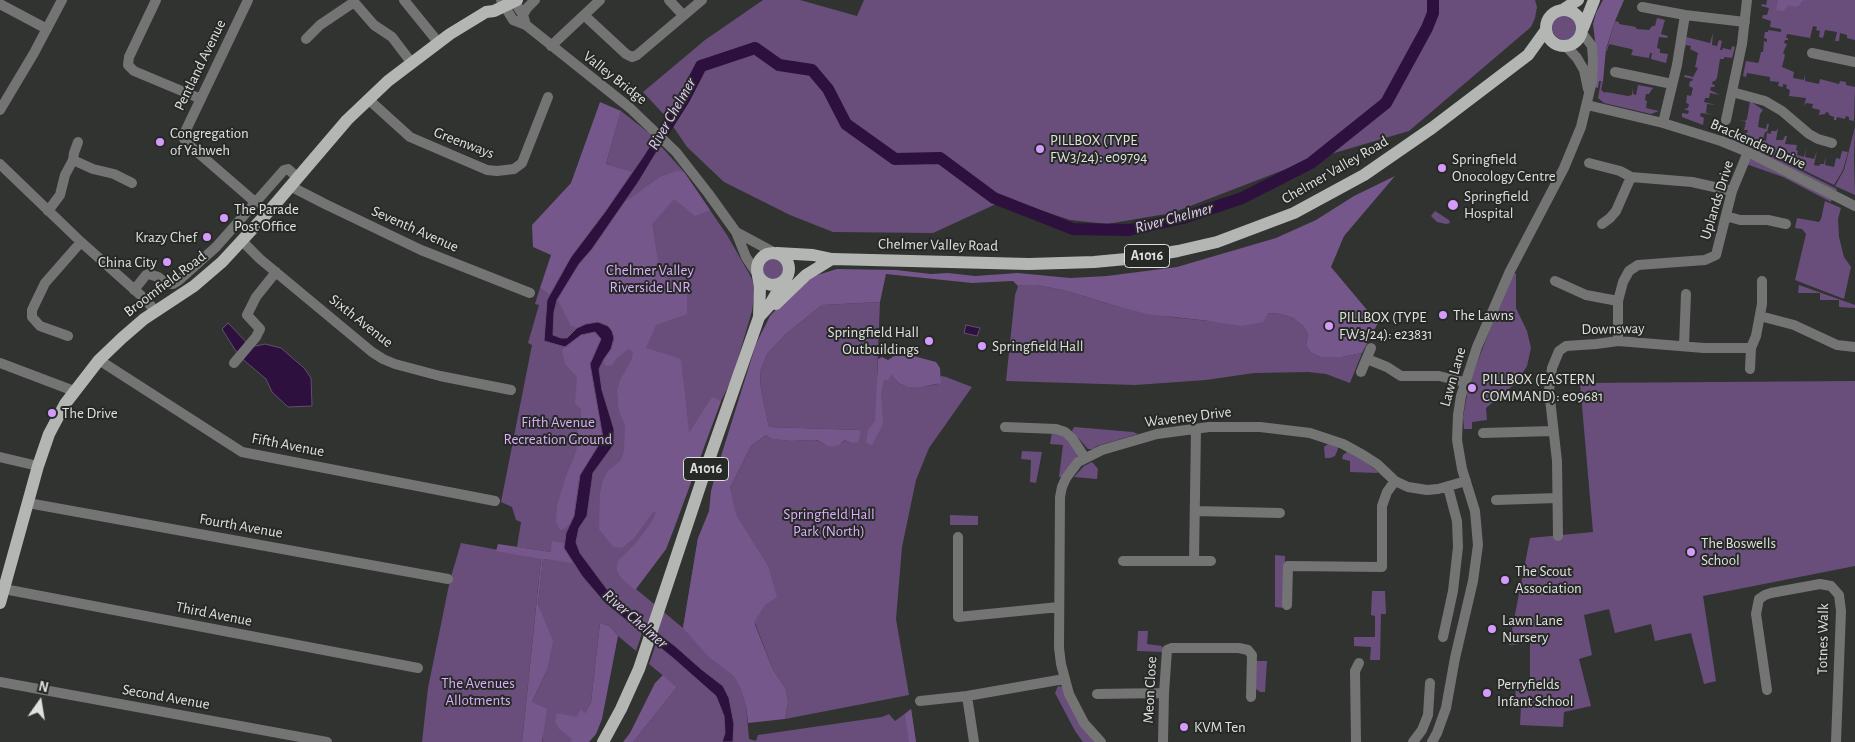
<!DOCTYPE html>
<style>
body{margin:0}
#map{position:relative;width:1855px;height:742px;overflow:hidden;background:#303330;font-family:"Alegreya Sans",sans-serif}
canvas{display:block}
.north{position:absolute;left:15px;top:677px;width:50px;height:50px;-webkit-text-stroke:4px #262926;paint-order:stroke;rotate:13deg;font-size:14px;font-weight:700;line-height:20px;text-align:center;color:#dfe1df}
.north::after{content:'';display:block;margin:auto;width:18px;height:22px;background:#dfe1df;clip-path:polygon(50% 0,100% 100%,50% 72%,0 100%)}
</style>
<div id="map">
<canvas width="1855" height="742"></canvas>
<div class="north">N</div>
</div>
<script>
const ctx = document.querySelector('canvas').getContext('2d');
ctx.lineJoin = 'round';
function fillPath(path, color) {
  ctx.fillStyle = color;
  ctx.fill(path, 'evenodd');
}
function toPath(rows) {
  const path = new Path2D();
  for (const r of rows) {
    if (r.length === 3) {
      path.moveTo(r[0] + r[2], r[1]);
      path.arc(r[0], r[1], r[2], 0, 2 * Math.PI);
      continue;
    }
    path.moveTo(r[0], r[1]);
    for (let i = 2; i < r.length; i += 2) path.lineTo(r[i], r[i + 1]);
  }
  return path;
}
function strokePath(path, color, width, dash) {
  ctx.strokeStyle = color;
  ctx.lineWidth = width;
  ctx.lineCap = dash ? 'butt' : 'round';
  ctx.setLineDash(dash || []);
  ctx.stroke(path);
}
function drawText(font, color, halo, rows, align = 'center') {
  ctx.font = font + ' "Alegreya Sans",sans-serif';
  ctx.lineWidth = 4;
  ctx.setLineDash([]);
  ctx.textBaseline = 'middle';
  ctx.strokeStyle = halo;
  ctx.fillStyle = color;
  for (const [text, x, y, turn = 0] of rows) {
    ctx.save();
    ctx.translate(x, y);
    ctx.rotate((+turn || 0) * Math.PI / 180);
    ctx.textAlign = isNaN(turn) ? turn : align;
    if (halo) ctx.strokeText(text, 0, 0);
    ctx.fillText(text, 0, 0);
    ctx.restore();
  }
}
fillPath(toPath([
 [763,0,800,0,857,16,864,0,1535,0,1537,7,1535,18,1531,27,1409,131,1307,161,1172,213,1107,224,1070,220,1007,199,933,233,833,232,790,215,724,182,687,147,668,119,643,92,705,40],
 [1767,0,1855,0,1855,40,1847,38,1847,35,1840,33,1839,41,1835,41,1837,32,1825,30,1823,38,1819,37,1820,31,1816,30,1817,27,1813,26,1810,38,1787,34,1786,38,1788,38,1788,40,1785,40,1784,43,1787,44,1783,53,1785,55,1782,67,1794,72,1793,78,1804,80,1805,74,1805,81,1819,84,1820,79,1839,84,1840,81,1846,82,1846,85,1855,87,1854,121,1849,120,1849,117,1846,116,1845,119,1837,117,1836,120,1834,120,1834,117,1829,115,1829,113,1826,112,1825,114,1819,115,1820,110,1812,108,1813,104,1806,103,1804,106,1806,98,1789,96,1790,90,1786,88,1787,85,1783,84,1783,87,1778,86,1779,82,1770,81,1770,77,1747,73,1746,77,1743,76,1746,61,1758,63,1759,61,1761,52,1763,52,1764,41,1767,42,1767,39,1764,38,1765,32,1768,32,1768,30,1781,32,1781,29,1770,27,1771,21,1762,18,1763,15,1767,15,1769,8,1761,6,1762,4,1766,5],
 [1565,27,13],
 [1657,18,1665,20,1661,34,1668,36,1667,38,1659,37,1657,48,1660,49,1660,53,1668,54,1666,63,1651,59,1652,53,1650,53,1649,58,1631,55,1633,50,1631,49,1609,44,1607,51,1606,51,1615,21,1619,22,1619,24,1636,27,1636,29,1649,30,1652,26,1655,26],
 [1713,33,1712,45,1717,46,1719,40,1722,41,1720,50,1722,50,1723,48,1731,50,1732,46,1735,47,1732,58,1724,57,1724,59,1720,59,1717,78,1715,81,1713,81,1712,84,1715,85,1714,87,1711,87,1710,90,1720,95,1710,93,1709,98,1705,98,1704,102,1716,105,1707,104,1706,113,1714,115,1701,113,1700,116,1704,118,1703,125,1682,117,1682,113,1688,114,1689,111,1684,109,1688,108,1689,104,1686,103,1687,95,1691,96,1693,88,1689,86,1690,81,1692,81,1693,79,1684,77,1685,75,1693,77,1698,68,1695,67,1698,53,1690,49,1691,46,1686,45,1685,48,1684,47,1686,37,1710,43],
 [1601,81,1603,81,1601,90,1605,93,1606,92,1628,96,1632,95,1633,87,1633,94,1636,95,1638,85,1654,88,1652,89,1649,94,1646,94,1645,100,1647,101,1646,108,1659,111,1651,114,1604,103,1598,98],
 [1750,101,1763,110,1760,114,1758,127,1766,129,1767,124,1769,124,1767,132,1765,132,1763,140,1766,141,1767,133,1771,134,1771,131,1776,131,1778,128,1776,140,1783,140,1785,136,1787,136,1785,144,1797,145,1796,150,1798,151,1797,155,1804,157,1806,148,1805,157,1814,159,1817,151,1814,165,1819,166,1820,164,1824,164,1826,156,1825,165,1834,167,1836,158,1840,159,1842,151,1848,152,1843,170,1834,185,1744,141,1749,141,1750,138,1743,136,1744,133,1747,133,1748,130,1744,130,1746,122,1739,120,1745,121,1747,119],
 [621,111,649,133,684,172,727,235,751,277,755,288,752,311,732,379,721,401,674,529,666,549,636,589,683,628,698,538,730,488,751,446,766,435,775,439,790,441,816,440,827,445,842,443,845,440,851,443,861,430,769,427,761,390,760,372,767,354,787,333,822,305,880,302,877,377,891,375,900,384,907,387,922,387,938,384,941,376,946,377,972,387,929,448,916,480,902,547,896,619,909,695,785,719,788,703,786,689,773,670,755,623,746,705,749,739,756,741,758,735,882,717,889,714,895,721,911,709,916,742,633,742,677,687,649,664,656,644,642,633,636,651,618,636,610,626,600,623,591,702,585,713,576,717,560,730,573,739,570,742,542,742,543,740,532,702,547,670,543,620,538,605,543,559,573,562,551,552,517,547,521,522,516,520,512,507,501,502,532,345,528,343,539,305,535,304,540,288,550,295,632,172,606,164],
 [1855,127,1854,159,1855,195,1835,186,1844,170],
 [1729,137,1772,156,1837,189,1836,192,1728,140],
 [1752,159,1832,198,1831,202,1783,177,1746,164,1748,160],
 [1825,201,1841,208,1838,219,1839,237,1844,257,1851,267,1844,299,1795,280,1806,234,1802,229,1795,228,1797,218,1819,222,1821,219],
 [1435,211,1449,220,1450,223,1446,224,1437,222,1431,216],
 [773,269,11],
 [1512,272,1516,274,1516,308,1527,331,1531,348,1527,366,1517,382,1486,408,1487,420,1472,422,1472,429,1464,429,1463,417,1469,384],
 [1023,285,1037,285,1067,291,1116,306,1171,317,1209,321,1268,313,1281,314,1293,318,1303,326,1308,334,1306,346,1311,353,1321,357,1342,357,1362,353,1350,383,1326,374,1308,372,1254,373,1206,380,1135,385,1006,381,1015,295,1018,286],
 [1799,285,1855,305,1855,308,1839,307,1839,300,1820,300,1820,293,1798,293],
 [1855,381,1855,566,1703,596,1716,681,1704,684,1691,633,1655,641,1651,624,1615,633,1609,609,1584,615,1592,655,1579,659,1591,706,1564,712,1563,727,1520,725,1521,705,1515,704,1516,681,1530,681,1530,643,1509,645,1530,538,1593,532,1580,383],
 [1074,427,1133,432,1138,434,1097,446,1093,449,1088,449,1072,431],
 [1052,432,1063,436,1070,441,1077,453,1077,458,1062,477,1059,477,1063,445,1050,444],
 [1328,444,1337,447,1338,449,1335,456,1330,458,1325,458,1324,447],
 [1022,451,1042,452,1036,483,1030,482,1031,460,1021,459],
 [1347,452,1364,461,1377,471,1378,473,1350,472,1350,461,1342,459,1343,455],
 [1092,462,1098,469,1097,479,1074,477,1084,466],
 [950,515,978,516,978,525,950,525],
 [461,543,541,558,522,742,422,742,428,688,450,580],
 [1275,555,1285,556,1284,608,1275,607],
 [1372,591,1385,591,1386,614,1381,614,1380,660,1370,660,1371,647,1354,646,1354,637,1375,637,1375,616,1371,615],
 [1138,631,1148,631,1147,644,1162,646,1163,652,1137,651],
 [1256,661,1267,661,1265,692,1260,692,1255,688],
 [1058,686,1063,687,1096,742,1083,742,1075,731,1055,693]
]), '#694e7b');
fillPath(toPath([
 [1603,0,1624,0,1615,21,1606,49,1603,81,1599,81,1598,88,1595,87,1596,49,1593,24,1596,13],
 [1778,0,1808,0,1802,1,1800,5,1795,7,1789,5,1783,11,1776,10],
 [600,102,621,111,606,164,633,172,615,198,621,205,660,177,677,171,684,172,710,210,695,216,674,199,652,224,660,274,687,295,687,314,656,325,646,348,681,359,689,433,712,397,721,401,666,549,635,590,622,579,617,571,617,566,618,561,637,542,652,521,656,512,654,511,634,538,622,548,613,547,599,529,600,493,603,480,608,471,621,460,624,451,625,425,619,411,617,391,620,380,631,361,633,352,628,349,616,359,612,365,607,366,604,364,604,359,611,349,612,331,608,326,598,322,577,328,571,326,559,302,540,288,551,255,533,247,532,225,571,183],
 [1395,176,1344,236,1331,267,1378,323,1362,353,1342,357,1321,357,1311,353,1306,346,1308,334,1303,326,1293,318,1281,314,1268,313,1263,322,1242,326,1209,321,1147,314,1116,306,1067,291,1037,285,1023,285,1018,286,1013,281,972,283,886,274,880,302,822,305,787,333,767,354,760,372,761,390,769,427,861,430,858,442,851,443,845,440,839,445,830,447,817,440,790,441,773,439,766,435,751,446,730,488,736,515,768,566,777,597,765,605,754,622,773,670,786,689,788,703,785,719,748,723,746,705,741,689,734,676,709,657,683,628,698,538,709,511,711,491,717,469,756,344,770,316,792,292,814,276,837,269,896,270,931,274,948,273,975,276,1018,273,1070,278,1107,276,1177,267,1276,238,1316,220,1354,196],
 [595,332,601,339,590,364,603,438,580,475,574,516,569,525,564,529,560,530,556,521,557,506,565,479,576,452,579,439,577,428,581,419,581,409,575,403,577,377,565,364,562,350,581,335],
 [910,355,936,362,940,368,941,383,922,387,907,387,900,384,891,375,888,380,884,380,881,394,883,424,872,445,868,444,866,442,868,430,875,421,878,359,882,357,888,360,894,356],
 [552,541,564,543,564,548,573,563,543,559,538,605,553,641,547,670,532,702,547,709,542,742,522,742,541,559,496,551,498,544,551,552],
 [600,623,610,626,618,636,602,719,596,734,589,742,570,742,572,739,560,730,555,722,557,713,576,717,581,710,585,713,591,702],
 [663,675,677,687,633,742,623,742,630,733,655,683],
 [911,709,916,742,909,742,905,714]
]), '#76578b');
const water = toPath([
 [662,127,668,133,639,181,592,249,579,264,557,300,554,312,553,335,561,338,567,338,577,328,586,324,598,322,608,326,612,331,614,338,611,349,604,359,599,369,602,390,614,429,614,439,612,447,593,473,587,516,579,528,576,542,580,553,615,600,675,646,701,669,723,686,729,698,734,724,733,742,722,742,725,733,724,716,716,696,673,658,605,603,582,576,564,548,566,533,574,516,580,475,603,438,590,364,601,339,595,332,581,335,565,347,544,341,547,300,571,257,605,212,643,157,662,127],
 [228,323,249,345,256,346,265,344,281,348,304,368,311,378,312,406,288,407,272,392,266,379,239,356,222,329,228,323],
 [966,325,980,328,977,336,964,333,966,325]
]);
fillPath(water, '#2e103f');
strokePath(water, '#634f6f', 1);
strokePath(toPath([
 [656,143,684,99,701,66,755,48,779,65,812,70,828,89,846,124,895,159,940,158,994,198,1073,229,1129,230,1183,218,1242,198,1311,163,1386,103,1427,28,1433,13,1433,0]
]), '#2e103f', 12);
strokePath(toPath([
 [156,0,129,57,128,65,134,71,201,99],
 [248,0,185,132,184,139,188,144,255,202],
 [404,0,438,42],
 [501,0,513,20,526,25,630,108,676,152,708,193,736,232,746,257,757,274],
 [669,0,683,15],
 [506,1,516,4,523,15,526,25],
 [0,4,47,29],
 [1642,7,1685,15,1745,22],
 [523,15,527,8,535,0],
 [584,15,626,54,632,57,637,55,702,0],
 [306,39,320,25,354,2,374,25,392,37,411,62],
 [551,46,600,0],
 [1566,46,1577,58,1584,70,1588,89],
 [1812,53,1855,62],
 [1615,72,1672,84],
 [1732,92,1765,101,1782,111,1809,134,1818,139,1832,143],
 [368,99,410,137,487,170,497,171,514,169,522,163,548,97],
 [1587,105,1663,123,1721,141,1748,152,1855,206],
 [0,110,34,53,62,0],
 [1726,120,1742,44,1747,0],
 [1663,123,1677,65,1685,15],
 [73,160,93,169,114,174,132,183],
 [1589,163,1620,171,1631,177,1692,182,1732,191],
 [0,164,81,242,146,300,155,311],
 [290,186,325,204,421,250,530,293],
 [48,211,60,195,65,175,73,160,74,153,78,142],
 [1726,216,1740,220,1768,220,1786,224],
 [1602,224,1610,218,1616,211,1631,177],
 [736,232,775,253],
 [242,241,260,259,372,352,383,359,395,364,440,376,511,390],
 [1555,281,1586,295,1618,301],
 [134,290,146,275,149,274,158,277,167,284,173,284,178,281,216,247,284,170,288,169,297,177],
 [1760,316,1794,325,1837,345,1855,347],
 [68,336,40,326,32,317,32,310,45,283,81,242],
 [1618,341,1618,301,1623,282,1629,271,1638,265,1705,260,1716,255,1732,191,1748,152],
 [1684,346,1686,294],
 [1367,359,1387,367,1401,376,1439,376,1464,382],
 [99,360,242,452,495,501],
 [0,363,74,391],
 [234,363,256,337,260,329,247,315,256,297,276,272],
 [1750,369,1751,348],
 [1361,372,1371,348],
 [1005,427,1056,429,1065,432,1072,438,1085,458],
 [1483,433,1553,431],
 [0,457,38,466],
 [1496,500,1557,498],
 [28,503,448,579],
 [1195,511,1280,513],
 [1558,536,1557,461,1549,390,1552,368,1559,351,1566,346,1596,344,1618,341,1704,348,1751,348,1756,336,1762,304,1762,281],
 [958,537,958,617,1059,607],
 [1123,561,1194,561,1196,429],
 [1194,561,1211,561],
 [4,589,418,668],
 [1287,605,1288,566,1382,567,1382,506,1387,492,1395,481],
 [1443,637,1453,591,1458,547,1457,521,1448,487],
 [0,682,327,742],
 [1767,690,1756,614,1759,599,1765,595,1771,593,1820,584,1831,586,1839,595,1841,611,1836,742],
 [1097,694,1164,693],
 [967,696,974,742],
 [920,701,967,696,1064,679],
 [1101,742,1084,723,1069,694,1061,664,1059,648,1060,497,1062,487,1066,478,1078,462,1102,450,1157,434,1209,427,1260,427,1310,433,1343,444,1363,455,1377,464,1395,481,1408,487,1427,490,1438,489,1466,481],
 [1163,742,1164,693,1167,650,1172,648,1239,648,1248,650,1252,655,1251,697],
 [1356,742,1355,671,1359,663],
 [1413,742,1422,730,1428,715,1430,683],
 [1432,742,1437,733,1446,708,1455,658,1473,581,1478,545,1475,511,1462,469,1457,440,1458,415,1461,396,1477,347,1510,271,1564,168,1581,127,1592,81,1593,60,1592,46,1582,33]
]), '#737473', 10);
strokePath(toPath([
 [1564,9,1578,0],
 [1564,28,18],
 [1583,28,1594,0],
 [773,269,16],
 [777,253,813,255,832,259,1029,264,1094,262,1137,258,1178,251,1217,242,1294,213,1364,175,1432,128,1528,55,1546,30],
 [758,276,760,287,759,317],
 [776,304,806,275,832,259],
 [0,603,38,466,49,434,65,404,99,360,122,338,144,319,194,286,222,262,271,209,347,120,388,81,450,34,486,12,494,11,517,0],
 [603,742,621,709,639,669,704,474,759,317,769,306,783,282]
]), '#b3b6b3', 12);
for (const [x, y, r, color] of [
 [160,142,5,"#d59bfb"],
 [1040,149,5,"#d59bfb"],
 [1442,168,5,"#d59bfb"],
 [1453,205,6,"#d59bfb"],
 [224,218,5,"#d59bfb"],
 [207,237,5,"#d59bfb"],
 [167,262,5,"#d59bfb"],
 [1443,315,5,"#d59bfb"],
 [1329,326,5,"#d59bfb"],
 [929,341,5,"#d59bfb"],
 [982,346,5,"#d59bfb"],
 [1472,388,5,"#d59bfb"],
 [52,413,5,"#d59bfb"],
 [1691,552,5,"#d59bfb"],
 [1505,580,5,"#d59bfb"],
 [1492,629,5,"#d59bfb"],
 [1487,693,5,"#d59bfb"],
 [1184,727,5,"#d59bfb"]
]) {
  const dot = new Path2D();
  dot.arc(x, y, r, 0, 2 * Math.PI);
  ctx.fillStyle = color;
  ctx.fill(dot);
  strokePath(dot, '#262926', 2);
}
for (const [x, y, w] of [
 [1147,256,45],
 [706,469,45]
]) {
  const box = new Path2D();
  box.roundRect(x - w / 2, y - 11.5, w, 23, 4);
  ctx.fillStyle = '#262926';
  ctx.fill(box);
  strokePath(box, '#dfe1df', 1);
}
drawText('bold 14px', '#dfe1df', null, [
 ["A1016",1147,256],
 ["A1016",706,469]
]);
drawText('15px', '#dfe1df', '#262926', [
 ["Pentland Avenue",200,65,-64],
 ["Valley Bridge",615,78,38],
 ["Greenways",464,143,21],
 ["Brackenden Drive",1758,144,24],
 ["Chelmer Valley Road",1335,170,-30],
 ["Uplands Drive",1717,200,-73],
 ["Seventh Avenue",415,229,24],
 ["Chelmer Valley Road",938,245,1],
 ["Broomfield Road",165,284,-37],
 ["Sixth Avenue",361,321,38],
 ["Downsway",1613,329,-1],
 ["Lawn Lane",1453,377,-74],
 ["Waveney Drive",1188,417,-7],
 ["Fifth Avenue",288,445,11],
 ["Fourth Avenue",241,526,10],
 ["Third Avenue",214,614,11],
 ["Totnes Walk",1823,639,-89],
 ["Meon Close",1150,690,-87],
 ["Second Avenue",166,697,10]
]);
drawText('15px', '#dfe1df', '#262926', [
 ["Congregation",170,133],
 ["of Yahweh",170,150],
 ["PILLBOX (TYPE",1050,140],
 ["FW3/24): e09794",1050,157],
 ["Springfield",1452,159],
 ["Onocology Centre",1452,176],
 ["Springfield",1464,196],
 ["Hospital",1464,213],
 ["The Parade",234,209],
 ["Post Office",234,226],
 ["Krazy Chef",197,237,"right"],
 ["China City",157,262,"right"],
 ["The Lawns",1453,315],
 ["PILLBOX (TYPE",1339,317],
 ["FW3/24): e23831",1339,334],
 ["Springfield Hall",919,332,"right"],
 ["Outbuildings",919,349,"right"],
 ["Springfield Hall",992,346],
 ["PILLBOX (EASTERN",1482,379],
 ["COMMAND): e09681",1482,396],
 ["The Drive",62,413],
 ["The Boswells",1701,543],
 ["School",1701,560],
 ["The Scout",1515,571],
 ["Association",1515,588],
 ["Lawn Lane",1502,620],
 ["Nursery",1502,637],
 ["Perryfields",1497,684],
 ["Infant School",1497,701],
 ["KVM Ten",1194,727]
], 'left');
drawText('15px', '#ddaefd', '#262926', [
 ["Chelmer Valley",650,270],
 ["Riverside LNR",650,287],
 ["Fifth Avenue",558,422],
 ["Recreation Ground",558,439],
 ["Springfield Hall",829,514],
 ["Park (North)",829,531],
 ["The Avenues",478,683],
 ["Allotments",478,700]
]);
drawText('italic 16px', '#e5c9f9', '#262926', [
 ["River Chelmer",672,114,-60],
 ["River Chelmer",1174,218,-15],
 ["River Chelmer",635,619,41]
]);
</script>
